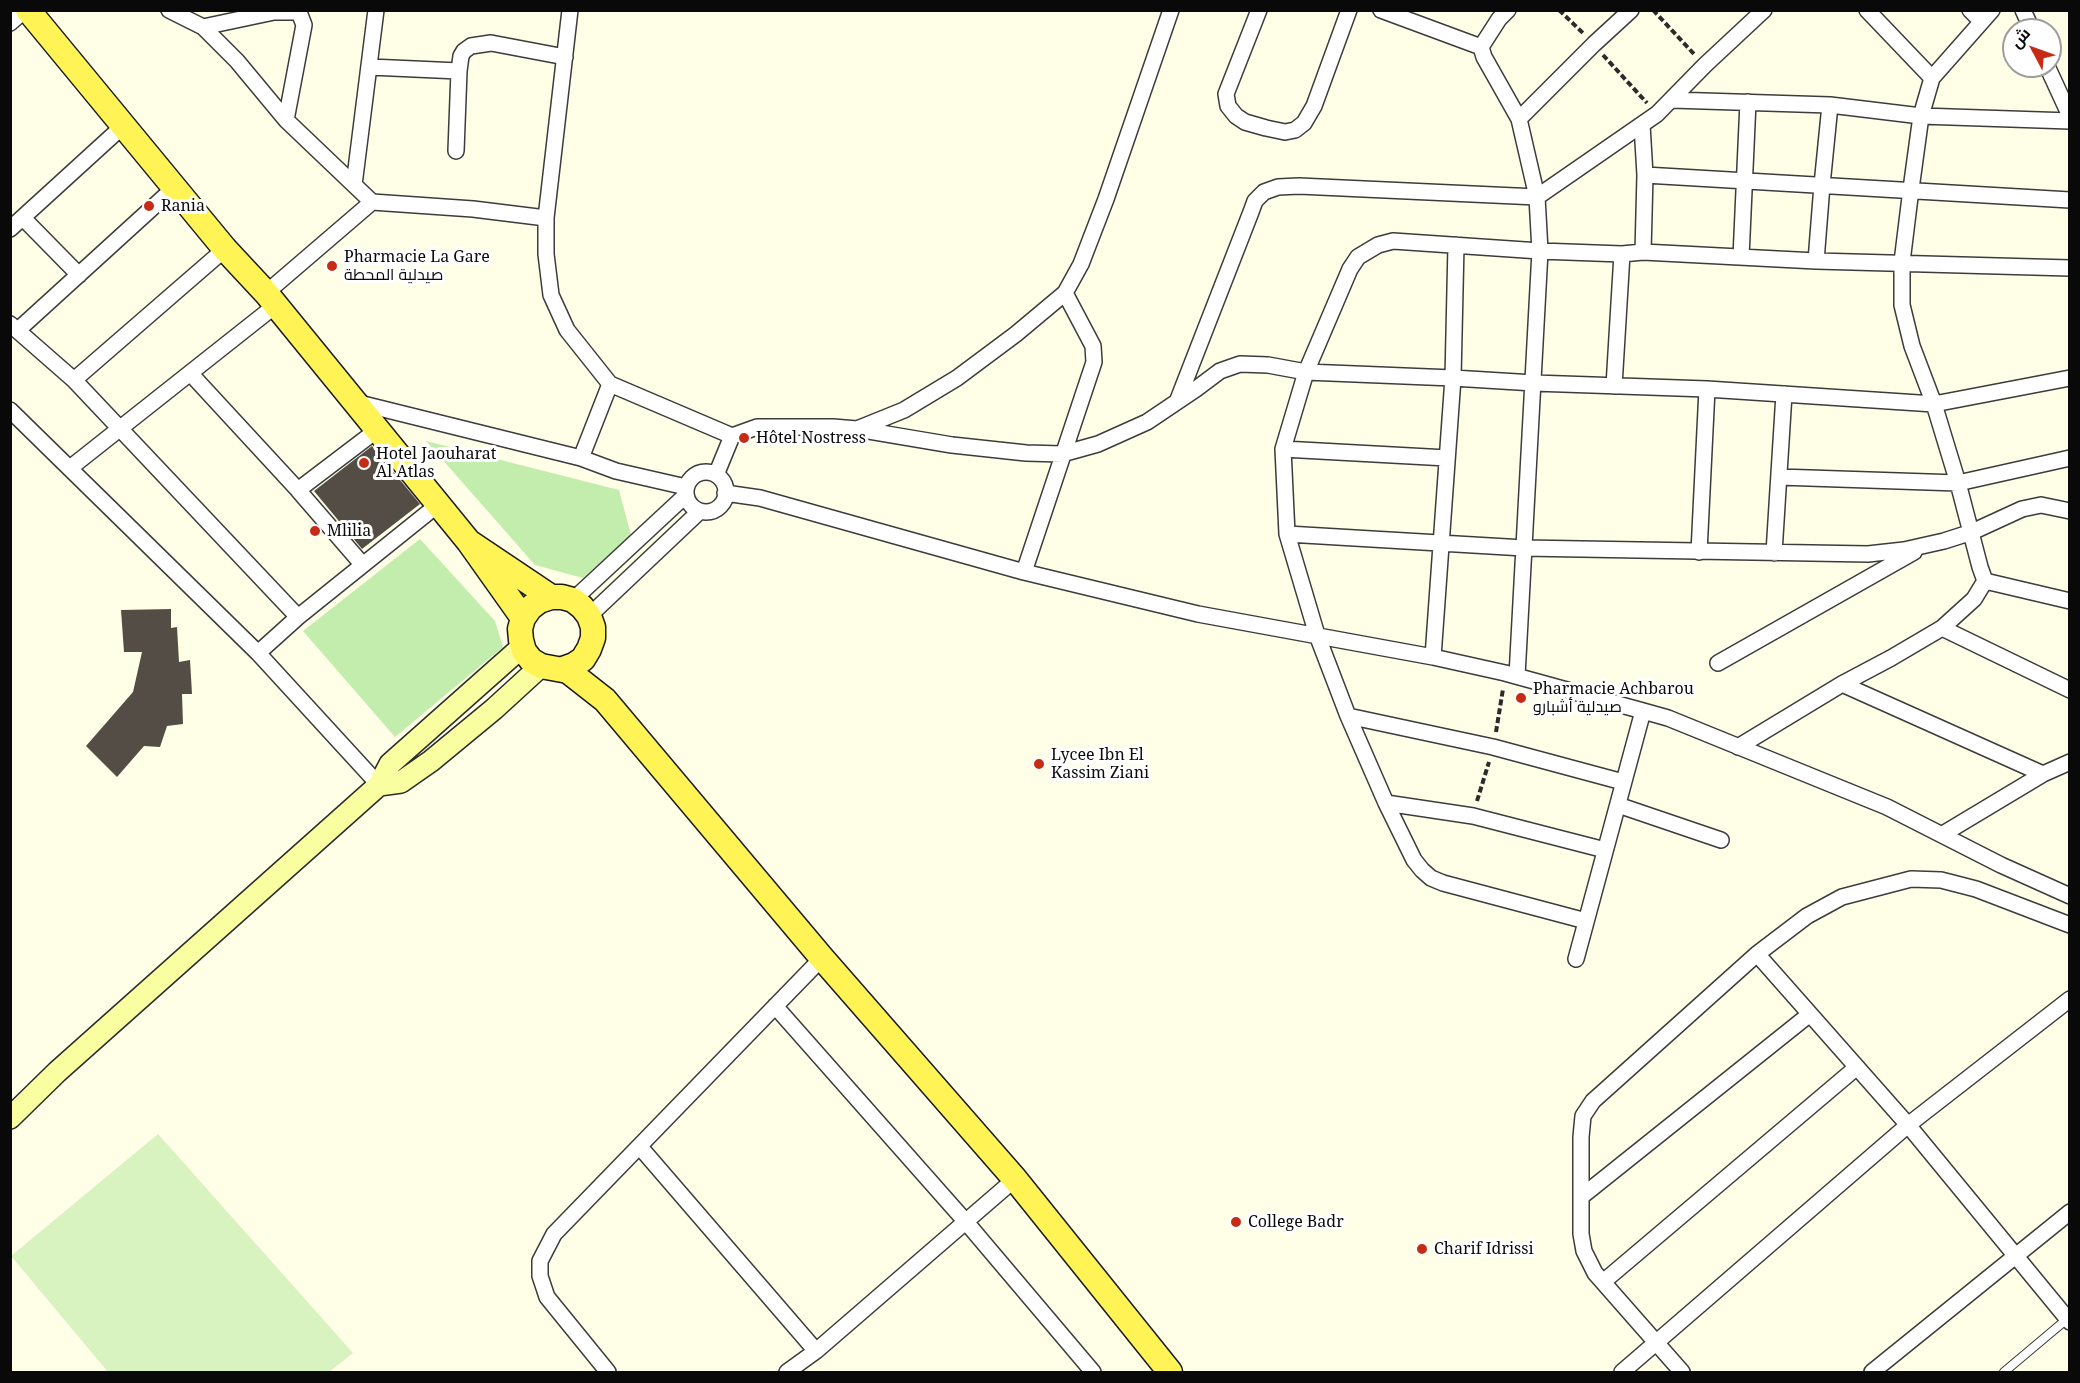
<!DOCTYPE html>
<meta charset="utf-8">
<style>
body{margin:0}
#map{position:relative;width:2080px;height:1383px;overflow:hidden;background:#fffee6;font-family:"Noto Serif",Cairo,serif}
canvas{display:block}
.frame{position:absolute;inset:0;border:12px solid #090909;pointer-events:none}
.north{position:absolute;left:2002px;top:18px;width:60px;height:60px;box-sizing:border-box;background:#fff;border:2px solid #9d9d9d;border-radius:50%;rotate:311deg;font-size:16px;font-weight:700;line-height:24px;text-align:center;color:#090909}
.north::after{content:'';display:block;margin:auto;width:21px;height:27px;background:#c62b15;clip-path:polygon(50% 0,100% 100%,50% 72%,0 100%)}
</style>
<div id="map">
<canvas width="2080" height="1383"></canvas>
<div class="frame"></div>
<div class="north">ش</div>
</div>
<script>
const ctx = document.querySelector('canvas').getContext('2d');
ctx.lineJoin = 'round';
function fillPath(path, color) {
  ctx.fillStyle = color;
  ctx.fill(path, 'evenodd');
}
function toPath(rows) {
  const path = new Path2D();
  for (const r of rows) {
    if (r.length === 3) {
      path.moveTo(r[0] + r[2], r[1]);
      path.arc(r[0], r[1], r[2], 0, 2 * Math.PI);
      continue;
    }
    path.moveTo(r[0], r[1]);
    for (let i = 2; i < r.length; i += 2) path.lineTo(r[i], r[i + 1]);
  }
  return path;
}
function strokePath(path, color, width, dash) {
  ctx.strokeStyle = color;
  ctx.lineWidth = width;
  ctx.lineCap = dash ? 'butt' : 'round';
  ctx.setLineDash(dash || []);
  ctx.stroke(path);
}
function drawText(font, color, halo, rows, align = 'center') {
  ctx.font = font + ' "Noto Serif",Cairo,serif';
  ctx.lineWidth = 6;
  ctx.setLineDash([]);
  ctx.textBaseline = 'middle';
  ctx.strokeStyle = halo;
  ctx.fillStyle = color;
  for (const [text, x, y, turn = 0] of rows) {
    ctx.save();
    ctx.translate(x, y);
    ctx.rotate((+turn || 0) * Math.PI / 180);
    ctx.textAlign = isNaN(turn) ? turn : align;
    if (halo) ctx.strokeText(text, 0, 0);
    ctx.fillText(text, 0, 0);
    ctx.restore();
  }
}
fillPath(toPath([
 [426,441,619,490,631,535,583,578,535,565],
 [420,539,495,621,503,647,395,737,303,631]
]), '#c2edac');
fillPath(toPath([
 [158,1134,353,1353,329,1372,108,1372,11,1256]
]), '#d8f3bf');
fillPath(toPath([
 [372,446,420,504,362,549,314,491],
 [171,609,171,628,177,627,179,662,190,660,192,694,182,694,183,724,167,726,160,747,144,746,117,777,86,746,133,692,142,652,124,652,121,610]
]), '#534d45');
const lane = toPath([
 [2004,1372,2067,1319]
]);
const street = toPath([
 [169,10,203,27,237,61,286,120,372,202,473,209,546,218],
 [570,10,546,218,546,254,551,295,567,330,610,384,732,436],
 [1259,10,1226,94,1228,106,1236,116,1245,122,1266,128,1285,132,1295,130,1304,123,1314,106,1349,10],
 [1381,10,1481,47],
 [1508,10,1499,19,1481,47,1484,57,1519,119,1537,197,1540,251,1517,676],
 [1867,10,1932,78,1921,116,1911,189,1902,262,1902,305,1912,346,1934,404,1958,483,1980,567,1985,581,2070,601],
 [1970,10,1981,21],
 [2023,10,2032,30],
 [10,23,25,10],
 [203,27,274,12,299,12,304,25,286,120],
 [2047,66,2070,116],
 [370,67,459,71],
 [1932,78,1992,10],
 [1672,100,1830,105,1921,116,2070,121],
 [1519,119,1594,44,1631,10],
 [1642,125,1645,175,1643,252],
 [456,151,459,71,461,56,464,51,471,46,491,43,565,57],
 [1645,175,2070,200],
 [354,185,376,10],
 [23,218,79,275],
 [10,229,123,126],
 [1741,257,1748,102],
 [1816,261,1822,185,1830,105],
 [266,293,372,202],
 [10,324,74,380,298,617],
 [18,330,174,188],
 [190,373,298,490,362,564],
 [74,380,225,249],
 [1614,386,1622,254],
 [355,402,581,458,616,471,686,487],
 [1177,402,1251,212,1255,201,1264,192,1278,187,1299,186,1537,197,1657,114,1705,65,1764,10],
 [10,410,258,653,379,785],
 [857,429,952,445,1026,453,1062,454,1098,444,1147,422,1196,389,1220,371,1240,364,1268,365,1306,372,1453,378,1534,383,1707,389,1934,404,2070,378],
 [1283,449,1447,458],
 [581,458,610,384],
 [70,468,276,305],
 [706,492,20],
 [716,475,732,436,757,427,833,427,857,429,904,410,957,378,1016,334,1065,293,1081,264,1106,199,1171,10],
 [1779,477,1958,483,2070,458],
 [298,490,377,430],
 [725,493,760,498,1024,572,1198,614,1433,657,1505,673,1643,711,1668,718,1887,807,2001,865,2070,896],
 [1287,534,1524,548,1868,554,1904,550,1944,541,1972,532,2022,509,2041,505,2070,511],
 [1699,552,1707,389],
 [1774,553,1784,394],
 [1024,572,1094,362,1093,346,1065,293],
 [573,600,686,495],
 [589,616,700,511],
 [1942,628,2070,690],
 [258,653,298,617,440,503],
 [1433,657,1453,378,1456,245],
 [1718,663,1914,552],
 [1842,684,2043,774],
 [1348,716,1493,747,1623,782],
 [1738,747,1842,684,1891,658,1942,628,1974,599,1985,581],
 [1386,803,1473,816,1605,850],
 [1618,805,1721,840],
 [1943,834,2043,774,2070,762],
 [1586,921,1443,883,1431,878,1422,870,1414,860,1386,803,1348,716,1317,635,1287,534,1283,449,1306,372,1350,269,1358,257,1378,245,1393,241,1540,251,1622,254,1643,252,1816,261,2070,268],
 [1757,954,1908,1125,2070,1322],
 [1576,959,1643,711],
 [775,1006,966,1222,1093,1372],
 [640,1147,816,1351],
 [1581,1197,1810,1014],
 [1603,1282,1857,1067],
 [608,1372,547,1297,540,1276,540,1261,554,1234,822,958],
 [787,1372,816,1351,1015,1179],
 [1622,1372,1908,1125,2070,999],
 [1682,1372,1595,1273,1584,1251,1581,1234,1581,1137,1583,1116,1593,1101,1757,954,1807,916,1842,897,1911,879,1941,880,1976,889,2070,925],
 [1872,1372,2070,1212]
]);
const secondary = toPath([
 [379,785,401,782,431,761,494,709,541,666],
 [10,1118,57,1072,379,785,390,764,523,646]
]);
const primary = toPath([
 [28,10,225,249,266,293,469,542],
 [523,618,469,542,551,597],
 [563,669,574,665,583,659,589,649,593,638,593,627,589,616,582,607,573,600,562,597,551,597,539,601,530,608,523,618,520,629,521,640,524,651,531,660,541,666,568,671,605,700,822,958,1015,1179,1170,1372]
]);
strokePath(lane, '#3c3c3c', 10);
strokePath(street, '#3c3c3c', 18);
strokePath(secondary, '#2b2b2b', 24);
strokePath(primary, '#1a1a1a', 27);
strokePath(toPath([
 [1559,10,1584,34],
 [1653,10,1694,54],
 [1603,55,1647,103],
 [1496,732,1503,689],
 [1477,801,1489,762]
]), '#2b2b2b', 4, [6, 3]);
strokePath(lane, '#fff', 8);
strokePath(street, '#fff', 15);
strokePath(secondary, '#f9ffa1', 21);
strokePath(primary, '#fff356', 24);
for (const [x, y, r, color] of [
 [149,206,6,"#c62b15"],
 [332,266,6,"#c62b15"],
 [744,438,6,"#c62b15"],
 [364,463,6,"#c62b15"],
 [315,531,6,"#c62b15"],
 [1521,698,6,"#c62b15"],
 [1039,764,6,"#c62b15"],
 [1236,1222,6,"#c62b15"],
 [1422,1249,6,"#c62b15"]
]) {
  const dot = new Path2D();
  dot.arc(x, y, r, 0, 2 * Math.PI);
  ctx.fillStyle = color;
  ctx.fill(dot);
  strokePath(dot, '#fff', 2);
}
drawText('16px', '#090909', '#fff', [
 ["Rania",161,206],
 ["Pharmacie La Gare",344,257],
 ["صيدلية المحطة",344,275],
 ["Hôtel Nostress",756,438],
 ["Hotel Jaouharat",376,454],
 ["Al Atlas",376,472],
 ["Mlilia",327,531],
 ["Pharmacie Achbarou",1533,689],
 ["صيدلية أشبارو",1533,707],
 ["Lycee Ibn El",1051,755],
 ["Kassim Ziani",1051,773],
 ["College Badr",1248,1222],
 ["Charif Idrissi",1434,1249]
], 'left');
</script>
